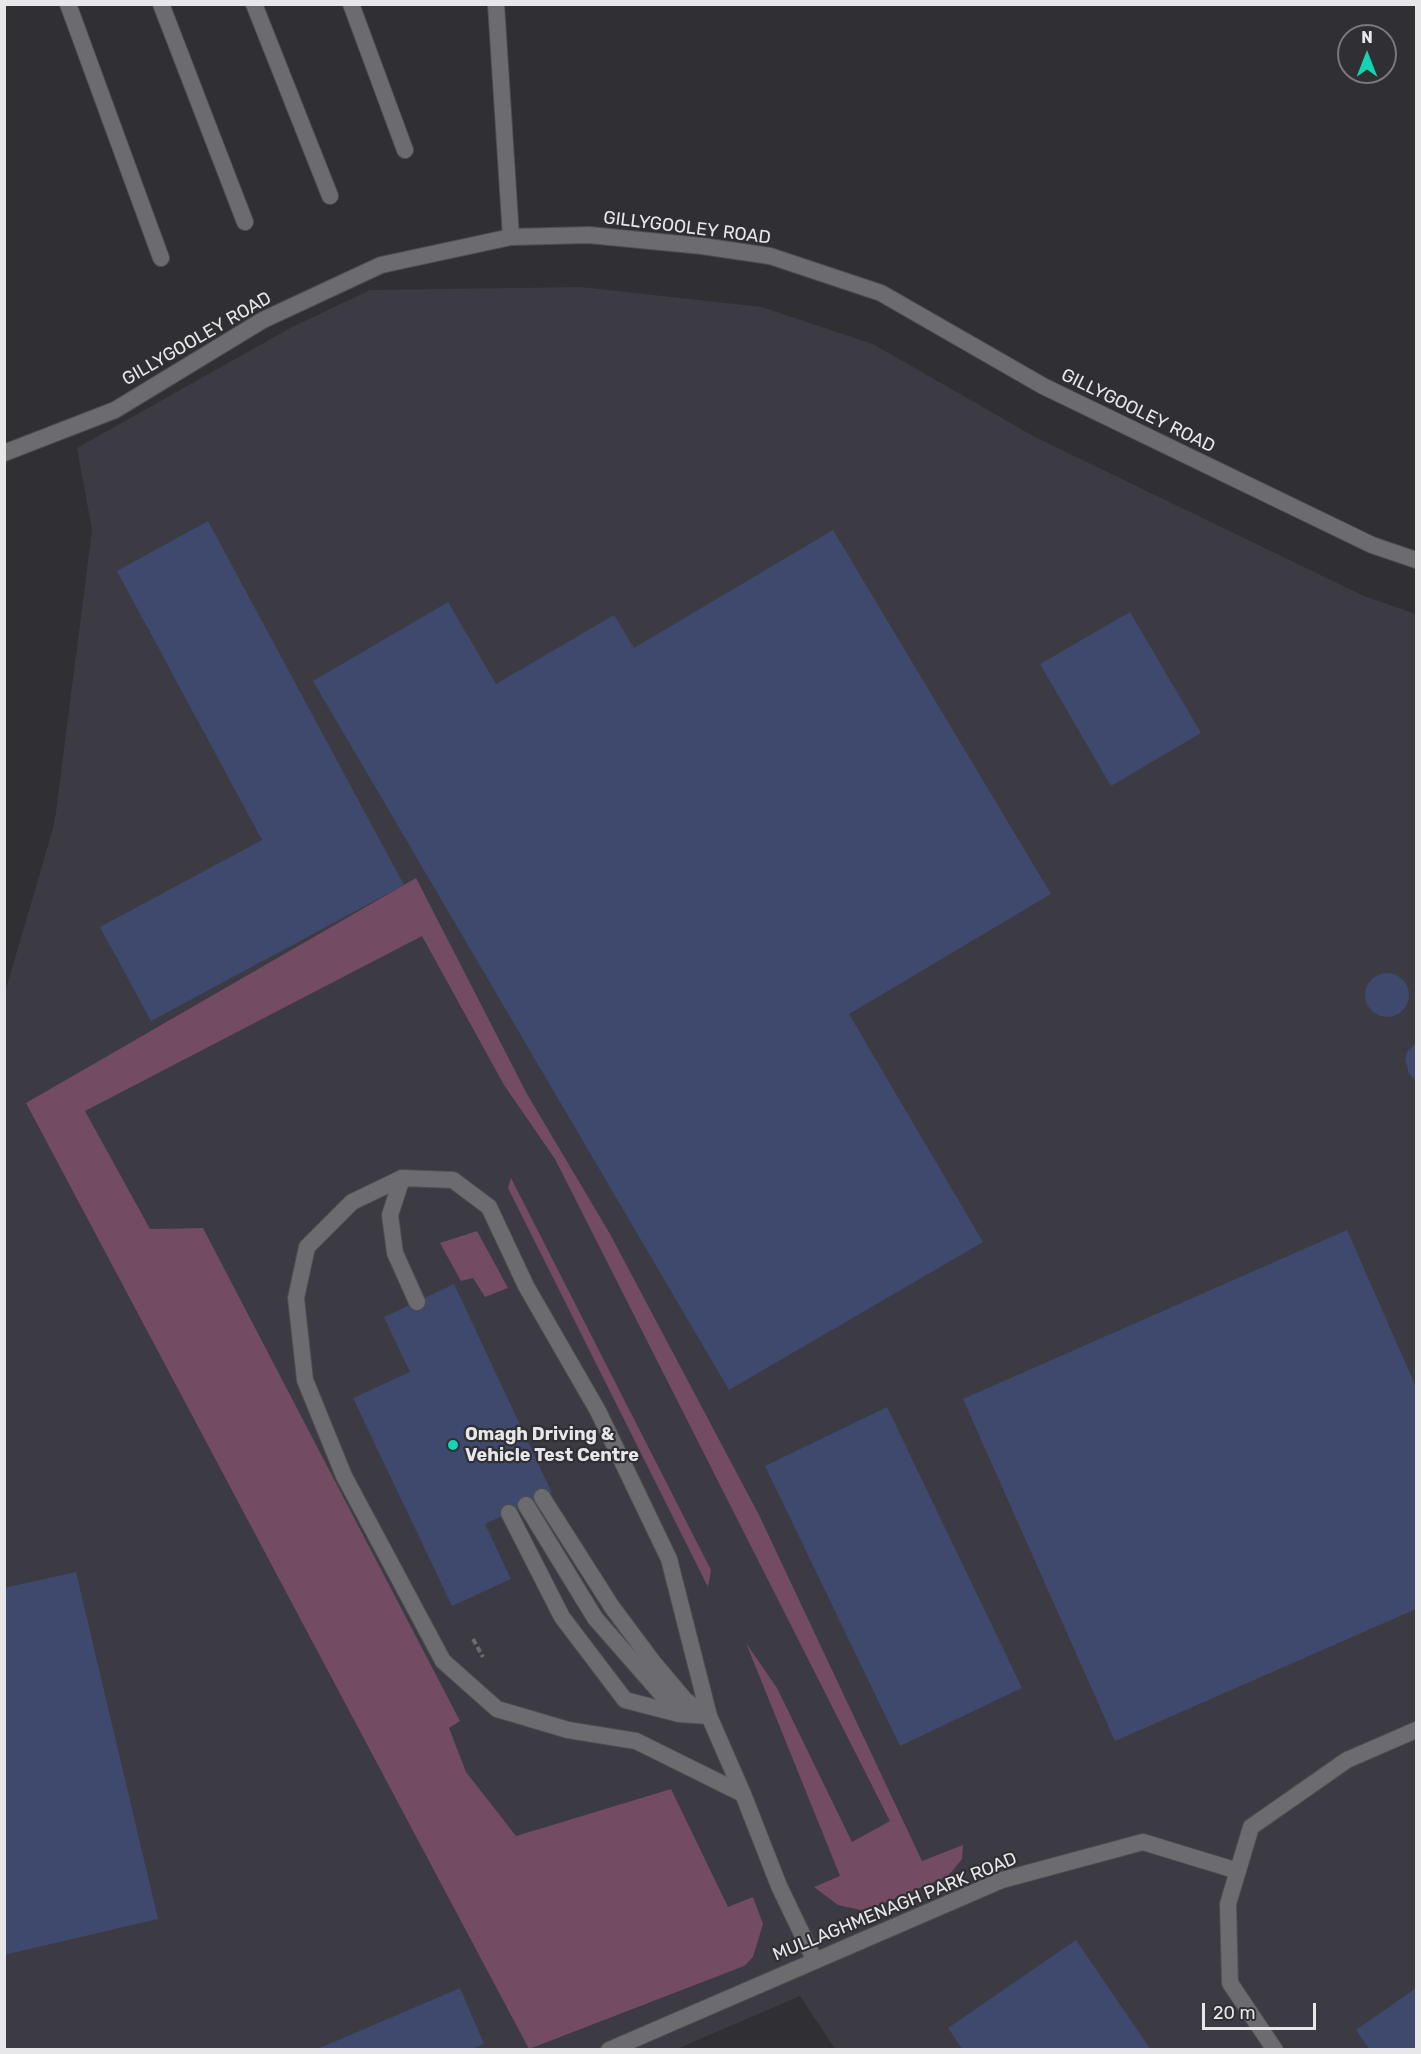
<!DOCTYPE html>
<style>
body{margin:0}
#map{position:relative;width:1421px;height:2054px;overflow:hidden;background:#302f33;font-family:Rubik,sans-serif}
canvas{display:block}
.frame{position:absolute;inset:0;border:6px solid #e7e7e9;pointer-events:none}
.north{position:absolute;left:1337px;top:24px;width:60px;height:60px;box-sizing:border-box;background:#302f33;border:2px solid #79797c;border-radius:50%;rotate:0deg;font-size:16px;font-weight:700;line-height:24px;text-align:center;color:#e7e7e9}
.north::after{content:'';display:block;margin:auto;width:21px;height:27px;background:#13d5b3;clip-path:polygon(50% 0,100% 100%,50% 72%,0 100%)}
.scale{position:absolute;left:1202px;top:2003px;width:114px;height:27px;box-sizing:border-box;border:3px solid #e7e7e9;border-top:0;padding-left:8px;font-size:18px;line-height:21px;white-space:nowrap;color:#e7e7e9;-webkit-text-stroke:4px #302f33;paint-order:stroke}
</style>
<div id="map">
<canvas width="1421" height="2054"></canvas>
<div class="frame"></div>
<div class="north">N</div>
<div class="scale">20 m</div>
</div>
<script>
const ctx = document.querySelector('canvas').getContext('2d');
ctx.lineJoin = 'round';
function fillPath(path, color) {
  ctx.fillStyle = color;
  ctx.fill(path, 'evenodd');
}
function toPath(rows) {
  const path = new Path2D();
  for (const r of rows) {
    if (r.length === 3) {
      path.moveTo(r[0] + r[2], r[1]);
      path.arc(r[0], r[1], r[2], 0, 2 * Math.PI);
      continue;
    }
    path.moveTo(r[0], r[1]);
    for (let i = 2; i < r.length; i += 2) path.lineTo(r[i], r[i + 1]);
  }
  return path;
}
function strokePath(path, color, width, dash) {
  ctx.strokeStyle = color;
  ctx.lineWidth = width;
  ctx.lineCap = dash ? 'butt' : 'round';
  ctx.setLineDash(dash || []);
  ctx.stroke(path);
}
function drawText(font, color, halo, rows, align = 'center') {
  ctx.font = font + ' Rubik,sans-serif';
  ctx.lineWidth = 4.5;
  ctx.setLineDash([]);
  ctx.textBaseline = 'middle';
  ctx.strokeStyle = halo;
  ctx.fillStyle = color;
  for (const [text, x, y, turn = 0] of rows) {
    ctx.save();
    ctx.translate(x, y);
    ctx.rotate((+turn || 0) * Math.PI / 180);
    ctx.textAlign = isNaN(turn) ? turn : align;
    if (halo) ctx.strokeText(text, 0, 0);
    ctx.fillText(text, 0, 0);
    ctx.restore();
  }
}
fillPath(toPath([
 [581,287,762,307,873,344,1035,437,1364,596,1416,614,1416,2049,835,2049,800,1996,677,2049,5,2049,4,996,53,828,56,812,92,530,77,448,292,327,370,290]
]), '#3c3a42');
fillPath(toPath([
 [416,878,527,1094,610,1234,759,1515,922,1861,963,1845,962,1859,948,1876,865,1911,838,1905,814,1887,840,1876,746,1643,777,1688,852,1842,890,1821,555,1159,504,1085,422,936,85,1111,150,1229,203,1228,460,1721,449,1728,466,1772,516,1836,671,1789,728,1907,753,1897,763,1924,753,1957,744,1966,529,2049,26,1103],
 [511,1178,711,1570,708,1587,508,1188],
 [477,1231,508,1288,485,1297,473,1278,461,1281,440,1243]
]), '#734b63');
fillPath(toPath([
 [208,521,404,885,151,1021,100,927,262,840,117,571],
 [833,530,1051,894,849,1014,983,1242,729,1390,313,681,448,602,496,684,614,615,634,648],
 [1130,612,1201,733,1111,786,1040,664],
 [1387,995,22],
 [1416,1043,1416,1081,1409,1074,1405,1060,1407,1052],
 [1347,1230,1416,1387,1416,1609,1115,1741,963,1399],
 [454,1284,552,1493,485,1524,511,1579,452,1606,353,1398,410,1372,384,1317],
 [887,1407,1022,1688,900,1746,765,1466],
 [76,1572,158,1919,4,1955,4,1588],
 [1076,1940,1151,2050,963,2050,948,2028],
 [460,1988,484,2044,470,2050,315,2050],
 [1416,1988,1416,2050,1370,2050,1356,2030]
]), '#3f496e');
const service = toPath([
 [68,4,161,258],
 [161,4,245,222],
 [254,4,330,196],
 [351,4,405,150],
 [496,4,511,237],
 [402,1178,390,1215,395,1253,417,1302],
 [542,1497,612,1607,653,1662,685,1700,708,1716],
 [526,1505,595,1618,679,1714],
 [509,1513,562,1617,625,1700,679,1714,709,1716],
 [743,1794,636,1741,568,1730,497,1709,443,1661,344,1476,305,1380,296,1298,307,1247,352,1202,402,1178,453,1180,489,1207,526,1286,598,1411,669,1559,709,1716,743,1794,779,1886,814,1959]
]);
const minor = toPath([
 [609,2050,1002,1880,1143,1842,1238,1871],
 [1275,2050,1230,1983,1228,1904,1251,1827,1347,1760,1416,1730]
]);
const secondary = toPath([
 [4,453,115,410,263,320,381,265,511,237,589,235,702,246,770,256,881,293,1043,386,1372,545,1416,560]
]);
strokePath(service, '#4e4d51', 18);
strokePath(minor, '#4e4d51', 18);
strokePath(secondary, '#4e4d51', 18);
strokePath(toPath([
 [473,1639,483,1657]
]), '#6b6a6e', 4, [6, 3]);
strokePath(service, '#6c6c70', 16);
strokePath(minor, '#6c6c70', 16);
strokePath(secondary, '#6c6c70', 16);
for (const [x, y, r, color] of [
 [453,1445,6,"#13d5b3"]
]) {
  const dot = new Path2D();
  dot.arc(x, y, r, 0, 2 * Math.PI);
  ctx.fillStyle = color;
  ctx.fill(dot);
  strokePath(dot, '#302f33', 2);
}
drawText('18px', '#e7e7e9', '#302f33', [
 ["GILLYGOOLEY ROAD",687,228,7],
 ["GILLYGOOLEY ROAD",197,339,-30],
 ["GILLYGOOLEY ROAD",1138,411,26],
 ["MULLAGHMENAGH PARK ROAD",895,1907,-22]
]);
drawText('bold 18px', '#e7e7e9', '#302f33', [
 ["Omagh Driving &",465,1435],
 ["Vehicle Test Centre",465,1456]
], 'left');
</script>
